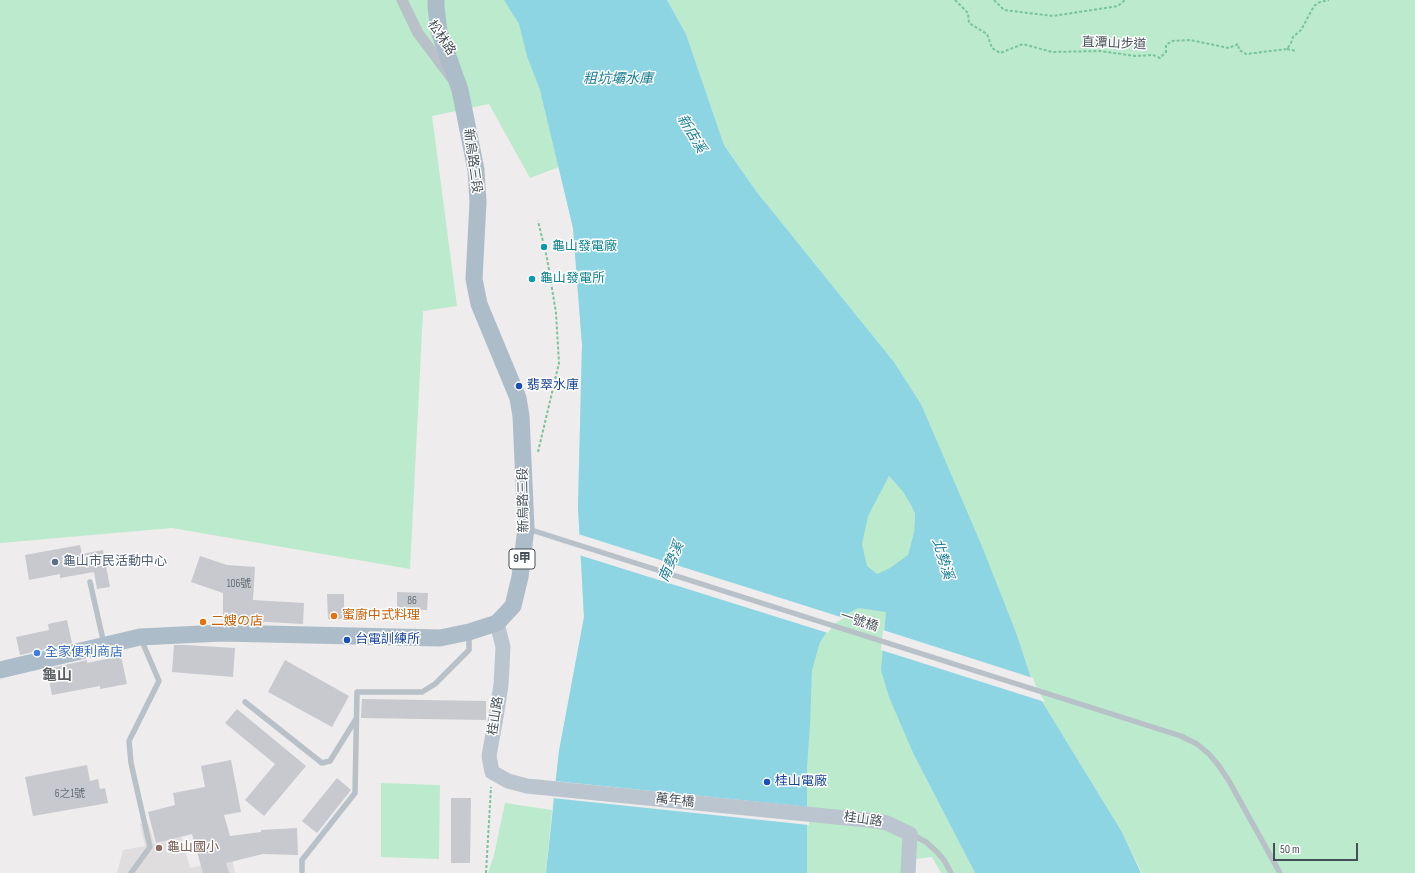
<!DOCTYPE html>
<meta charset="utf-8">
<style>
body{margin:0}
#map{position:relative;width:1415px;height:873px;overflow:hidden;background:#eeecec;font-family:"Sofia Sans Condensed",sans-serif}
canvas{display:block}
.scale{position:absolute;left:1273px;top:843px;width:85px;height:18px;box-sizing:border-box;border:2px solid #465057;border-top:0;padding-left:5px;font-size:12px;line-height:14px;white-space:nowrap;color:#465057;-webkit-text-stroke:3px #fff;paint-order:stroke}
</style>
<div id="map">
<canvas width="1415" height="873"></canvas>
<div class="scale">50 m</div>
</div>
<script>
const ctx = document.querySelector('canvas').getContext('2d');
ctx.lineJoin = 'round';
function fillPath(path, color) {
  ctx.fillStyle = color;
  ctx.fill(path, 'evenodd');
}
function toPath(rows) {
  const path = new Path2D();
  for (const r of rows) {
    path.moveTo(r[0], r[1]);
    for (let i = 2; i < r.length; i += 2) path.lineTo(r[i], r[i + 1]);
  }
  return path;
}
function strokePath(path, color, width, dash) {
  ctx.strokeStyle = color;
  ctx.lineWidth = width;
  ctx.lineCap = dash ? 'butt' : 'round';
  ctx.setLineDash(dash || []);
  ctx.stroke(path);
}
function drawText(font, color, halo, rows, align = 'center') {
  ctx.font = font + ' "Sofia Sans Condensed","Noto Sans TC","Noto Sans JP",sans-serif';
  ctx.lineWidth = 3;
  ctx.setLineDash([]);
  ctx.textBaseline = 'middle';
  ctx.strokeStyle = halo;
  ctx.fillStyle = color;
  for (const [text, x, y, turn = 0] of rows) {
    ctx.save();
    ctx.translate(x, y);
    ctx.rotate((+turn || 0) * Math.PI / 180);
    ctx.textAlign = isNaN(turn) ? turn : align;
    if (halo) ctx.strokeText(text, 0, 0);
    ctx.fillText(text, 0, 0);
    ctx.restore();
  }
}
fillPath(toPath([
 [148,823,155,844,181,836,190,868,232,859,235,873,117,873,123,850,145,846,140,824]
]), '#dfdddd');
fillPath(toPath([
 [0,0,567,0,668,178,552,810,546,873,488,873,494,855,505,803,552,810,559,751,584,617,578,507,582,345,573,228,559,167,530,178,489,104,432,116,457,306,423,311,410,569,172,528,0,543],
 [667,0,1415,0,1415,873,1142,873,1122,832,1035,690,1017,635,921,404,894,362,756,191,724,145,686,34],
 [889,476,903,492,911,505,915,514,914,532,908,555,914,755,975,873,941,873,932,857,914,859,915,873,625,873],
 [381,783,440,785,439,859,381,857]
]), '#bceacc');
fillPath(toPath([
 [504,0,667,0,686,34,724,145,756,191,894,362,921,404,981,544,1017,635,1035,690,1122,832,1141,873,975,873,914,755,889,697,881,670,886,612,858,608,834,621,820,642,812,670,810,724,807,767,807,873,546,873,559,751,584,617,578,507,582,345,573,228,540,90,527,56,519,24],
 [889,476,903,492,911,505,915,514,914,532,908,555,890,568,877,574,867,566,862,544,868,516]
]), '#8dd5e3');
fillPath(toPath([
 [578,534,844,618,835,623,828,633,579,555],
 [883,630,1033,678,1037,689,1045,702,881,650],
 [554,781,809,807,809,825,552,798]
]), '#eeecec');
fillPath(toPath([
 [80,545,82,554,103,550,110,587,97,589,94,572,60,578,60,574,29,580,25,555],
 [200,556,227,565,255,567,253,600,304,603,303,624,250,621,250,624,223,623,223,593,191,582],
 [397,592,428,593,427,610,397,609],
 [327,594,344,594,344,619,328,619],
 [67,620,72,643,20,655,16,637,49,630,48,624],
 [174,645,185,645,235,648,233,677,172,672],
 [121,656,127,684,100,689,100,686,52,695,47,669,87,660,87,663],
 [285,660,349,696,332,727,268,692],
 [362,699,486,701,486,720,361,718],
 [237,709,306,766,264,816,245,800,275,764,225,723],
 [231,760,241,812,224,815,230,836,261,832,261,830,297,828,298,855,263,854,226,863,229,873,203,873,192,834,156,843,148,812,175,805,173,793,205,787,201,766],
 [87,765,90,781,98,779,100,789,105,788,108,803,33,816,25,777],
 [337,778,351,790,317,833,302,821],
 [451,798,471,798,470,863,451,863]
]), '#c7c9ce');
strokePath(toPath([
 [955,0,968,13,969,23,987,34,992,48,1000,53,1023,44,1052,52,1100,51,1135,56,1153,55,1160,58,1166,52,1166,45,1172,41,1190,40,1229,48,1238,44,1239,50,1246,54,1287,49,1291,43,1293,37,1301,30,1314,6,1320,2,1329,0],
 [994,0,1004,10,1053,16,1118,6,1125,0],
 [1287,49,1296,51],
 [538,452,559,363,556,313,547,258,538,221],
 [486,873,491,787]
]), '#78c49b', 2, [3, 2]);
strokePath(toPath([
 [528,529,1181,736,1197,744,1209,754,1219,766,1229,781,1280,873],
 [90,582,104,644],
 [245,702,322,763,330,761,356,719],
 [911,834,926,842,936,851,944,860,951,873],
 [302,871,302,860,355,793,357,692,422,692,435,684,469,650,469,633],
 [131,873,150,847,131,763,129,741,159,681,141,639]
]), '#b8c1c7', 5.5);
strokePath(toPath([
 [402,0,418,33,451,77]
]), '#b8c1c7', 11);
strokePath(toPath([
 [497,623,503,647,501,685,496,717,489,756,492,772,508,781,527,786,876,821,887,823,910,834,908,873]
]), '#bbc5cf', 15);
strokePath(toPath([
 [0,670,140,637,222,633,440,638,469,632,497,623,513,606,520,577,526,528,521,416,518,398,479,304,474,279,478,202,476,170,460,90,439,31,436,7,436,0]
]), '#adbcc9', 17);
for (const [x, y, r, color] of [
 [544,247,4,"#0f9aa8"],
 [532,279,4,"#0f9aa8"],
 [519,386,4,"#1a4fb4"],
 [55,562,4,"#5c6f8a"],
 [334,616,4,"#e8710a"],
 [203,622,4,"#e8710a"],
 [347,640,4,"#1a4fb4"],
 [37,653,4,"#3f7fe0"],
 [767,782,4,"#1a4fb4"],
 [159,848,4,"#8d6e63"]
]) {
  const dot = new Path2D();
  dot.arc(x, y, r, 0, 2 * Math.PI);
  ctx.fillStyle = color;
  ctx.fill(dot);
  strokePath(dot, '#fff', 1.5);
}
drawText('11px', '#666e75', null, [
 ["106號",239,584],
 ["86",412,601],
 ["6之1號",70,794]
]);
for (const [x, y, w] of [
 [522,559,26]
]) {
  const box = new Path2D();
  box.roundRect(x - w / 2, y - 10, w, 20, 3);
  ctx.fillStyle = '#fff';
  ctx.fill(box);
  strokePath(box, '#465057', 1);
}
drawText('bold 12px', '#465057', null, [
 ["9甲",522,559]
]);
drawText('13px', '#465057', '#fff', [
 ["松林路",441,38,56],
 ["直潭山步道",1114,44,2],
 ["新烏路三段",472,161,82],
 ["新烏路三段",524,500,-91],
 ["一號橋",859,622,18],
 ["桂山路",496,716,-81],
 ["萬年橋",675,801,6],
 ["桂山路",863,820,8]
]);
drawText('13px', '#0d838f', '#fff', [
 ["龜山發電廠",552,247],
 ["龜山發電所",540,279]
], 'left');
drawText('13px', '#164399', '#fff', [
 ["翡翠水庫",527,386],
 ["台電訓練所",355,640],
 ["桂山電廠",775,782]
], 'left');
drawText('13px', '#4e5e75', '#fff', [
 ["龜山市民活動中心",63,562]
], 'left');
drawText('13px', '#c56008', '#fff', [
 ["蜜廚中式料理",342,616],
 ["二嫂の店",211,622]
], 'left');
drawText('13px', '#366cbe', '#fff', [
 ["全家便利商店",45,653]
], 'left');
drawText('13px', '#785e54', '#fff', [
 ["龜山國小",167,848]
], 'left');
drawText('italic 14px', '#187d92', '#fff', [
 ["粗坑壩水庫",618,79],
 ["新店溪",691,134,59],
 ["北勢溪",942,559,73],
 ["南勢溪",672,562,-67]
]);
drawText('bold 15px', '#595c60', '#fff', [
 ["龜山",57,676]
]);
</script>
